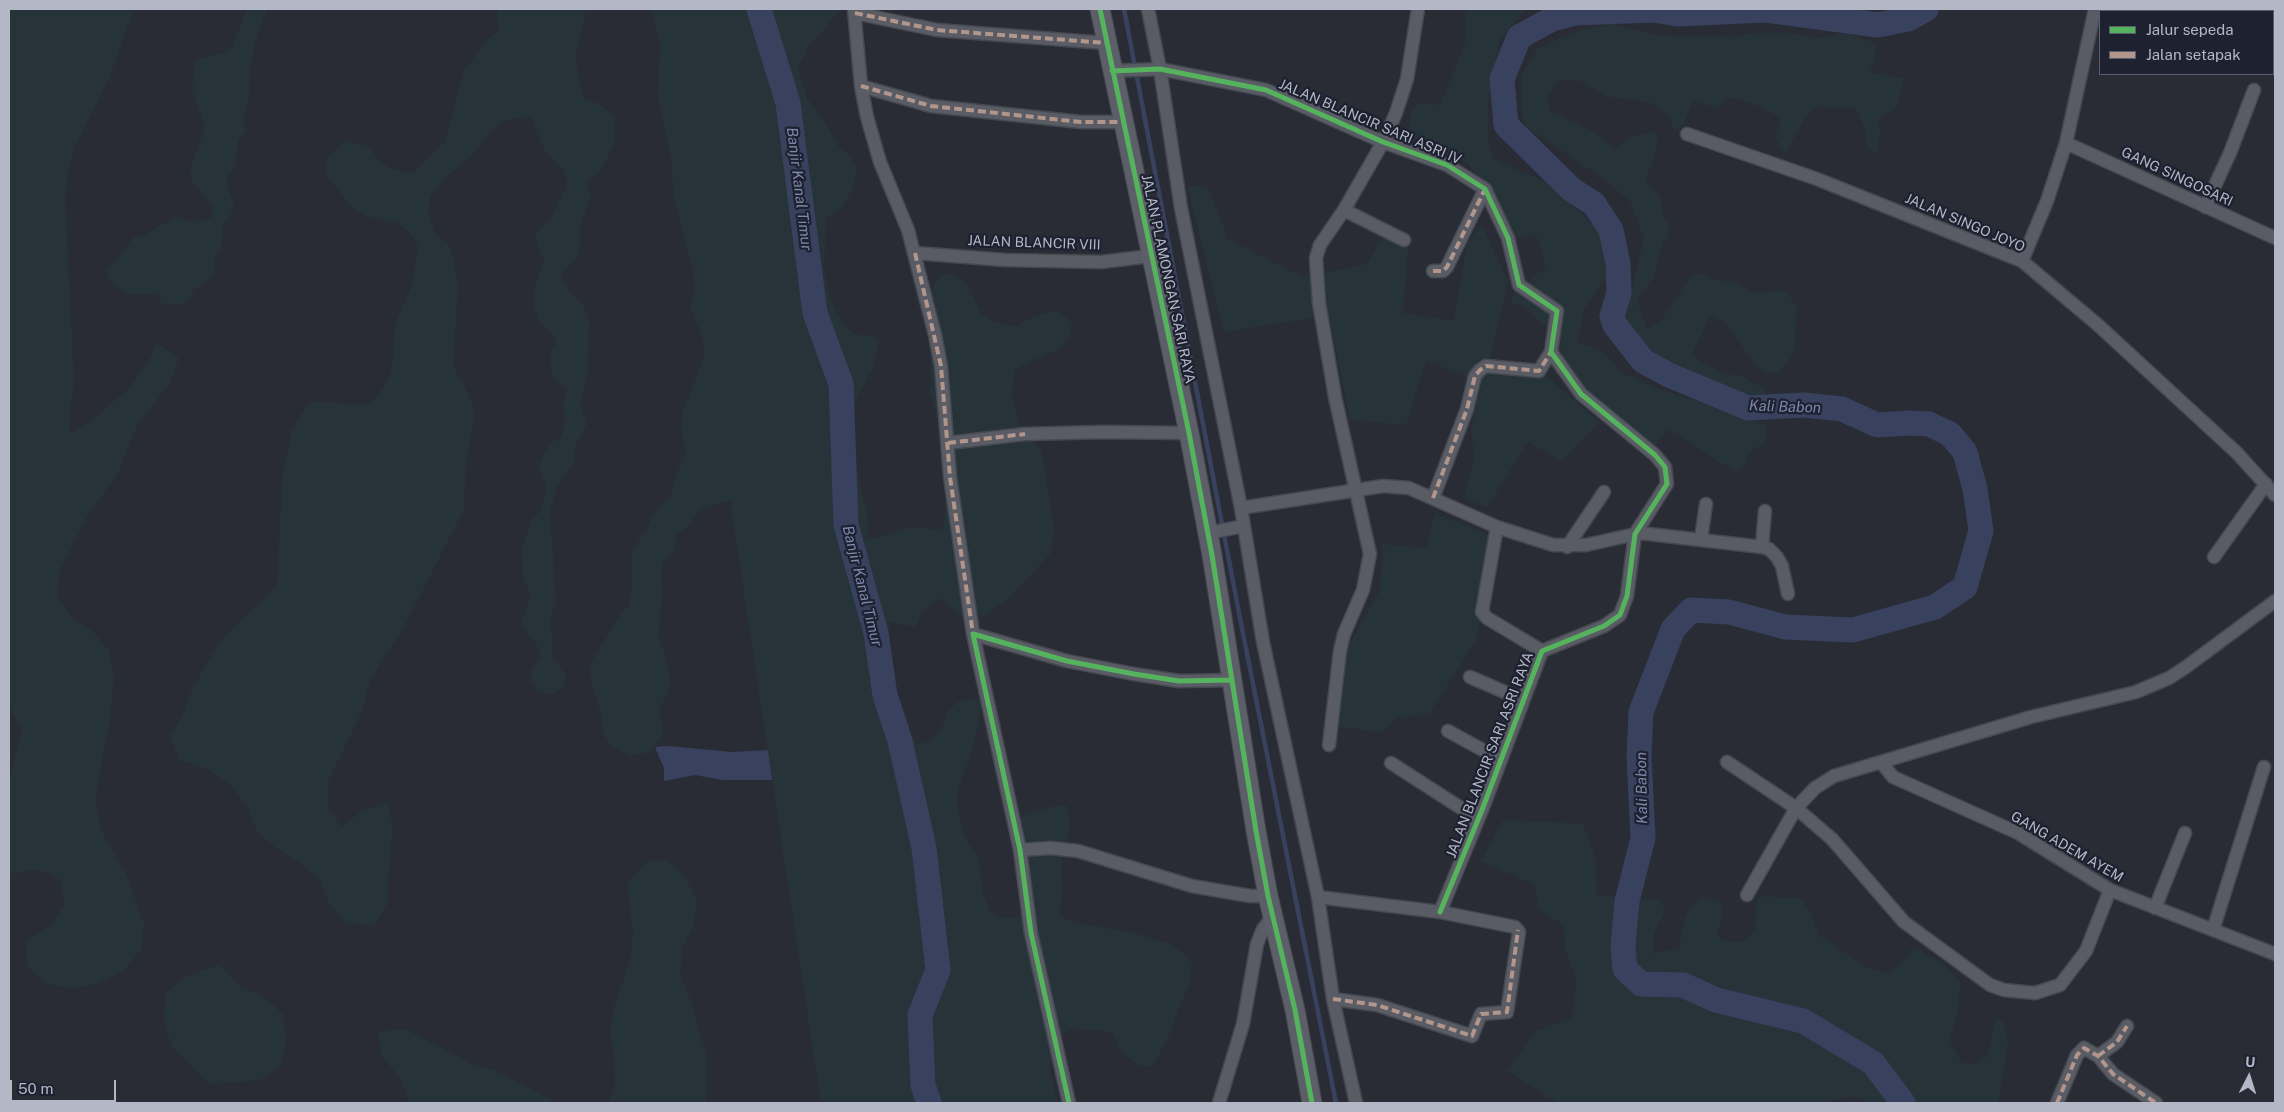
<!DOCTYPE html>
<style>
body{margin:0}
#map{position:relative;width:2284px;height:1112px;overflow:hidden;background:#292c35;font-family:"Public Sans",sans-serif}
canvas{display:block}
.frame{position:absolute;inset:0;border:10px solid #b3b7c6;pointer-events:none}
.legend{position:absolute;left:2099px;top:10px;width:175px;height:65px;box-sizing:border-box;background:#1d2130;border:1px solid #595d6c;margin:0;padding:6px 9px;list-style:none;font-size:15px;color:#b3b7c6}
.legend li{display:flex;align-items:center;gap:10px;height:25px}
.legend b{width:25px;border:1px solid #595d6c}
.north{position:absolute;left:2224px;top:1052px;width:50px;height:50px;-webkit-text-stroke:4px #1d2130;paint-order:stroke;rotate:5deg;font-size:14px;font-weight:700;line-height:20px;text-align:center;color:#b3b7c6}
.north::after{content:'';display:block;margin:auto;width:18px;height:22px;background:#b3b7c6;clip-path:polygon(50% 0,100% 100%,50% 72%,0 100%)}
.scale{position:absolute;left:10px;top:1080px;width:106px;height:22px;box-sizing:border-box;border:2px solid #b3b7c6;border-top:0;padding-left:6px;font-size:15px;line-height:18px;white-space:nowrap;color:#b3b7c6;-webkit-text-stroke:4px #1d2130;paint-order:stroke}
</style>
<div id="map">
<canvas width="2284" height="1112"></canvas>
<div class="frame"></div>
<ul class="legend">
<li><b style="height:6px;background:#56b35d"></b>Jalur sepeda</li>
<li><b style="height:6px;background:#b2968c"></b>Jalan setapak</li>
</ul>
<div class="north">U</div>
<div class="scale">50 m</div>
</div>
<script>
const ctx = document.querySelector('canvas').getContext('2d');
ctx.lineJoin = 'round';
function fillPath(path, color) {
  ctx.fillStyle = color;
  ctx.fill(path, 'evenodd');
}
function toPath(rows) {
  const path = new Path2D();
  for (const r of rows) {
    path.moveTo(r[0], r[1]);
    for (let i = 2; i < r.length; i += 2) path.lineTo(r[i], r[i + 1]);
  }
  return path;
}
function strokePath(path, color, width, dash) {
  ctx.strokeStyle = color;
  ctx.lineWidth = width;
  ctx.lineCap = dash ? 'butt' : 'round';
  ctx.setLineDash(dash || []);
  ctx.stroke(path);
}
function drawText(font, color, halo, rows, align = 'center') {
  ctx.font = font + ' "Public Sans",sans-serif';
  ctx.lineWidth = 4.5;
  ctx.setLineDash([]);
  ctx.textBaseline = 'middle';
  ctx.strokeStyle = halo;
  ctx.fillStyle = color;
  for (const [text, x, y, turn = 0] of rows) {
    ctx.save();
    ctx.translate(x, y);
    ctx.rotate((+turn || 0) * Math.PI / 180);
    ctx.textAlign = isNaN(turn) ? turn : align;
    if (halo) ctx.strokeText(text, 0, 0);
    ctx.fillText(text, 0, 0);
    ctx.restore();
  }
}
fillPath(toPath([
 [9,9,134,9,110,76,75,146,68,170,65,198,74,383,70,409,69,434,91,422,129,388,145,367,157,344,179,358,170,383,137,425,117,475,87,516,61,568,57,595,71,617,92,631,109,650,114,677,109,728,98,778,96,804,101,830,127,876,144,924,141,950,124,970,99,983,73,988,47,984,27,966,27,940,51,926,64,905,61,880,38,869,11,873,9,876,9,783,22,729,9,708],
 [247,9,267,9,255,43,250,69,249,95,243,119,246,131,238,141,235,167,227,177,228,190,234,202,231,214,223,224,221,249,214,260,215,273,206,283,194,289,189,301,176,305,162,304,157,293,130,295,109,281,107,269,126,249,132,238,144,235,177,216,189,221,201,221,213,217,211,204,193,183,190,170,205,127,192,90,195,59,221,54,232,48],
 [497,9,586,9,575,57,583,98,599,104,615,116,615,142,601,171,586,182,591,194,579,231,580,243,578,256,560,277,575,298,584,307,589,319,588,376,580,401,587,425,574,448,575,460,557,487,550,512,556,604,551,616,552,655,566,676,563,688,551,695,538,692,531,681,532,668,541,658,537,645,521,624,531,596,523,577,522,548,532,520,541,510,546,495,545,482,539,469,540,462,551,443,562,436,565,417,563,403,567,388,555,379,551,369,551,352,557,341,538,319,534,308,534,290,544,261,536,241,536,234,550,220,568,183,564,171,544,149,530,116,500,122,469,158,447,176,430,197,428,210,431,222,436,235,448,243,454,260,458,287,453,366,466,389,475,412,466,462,464,510,400,634,383,658,369,684,363,709,328,782,328,807,341,827,362,811,387,802,393,827,388,878,388,903,374,926,346,923,329,903,319,879,298,861,276,848,256,830,247,807,231,785,209,770,180,760,170,737,183,714,193,687,220,641,277,586,282,481,292,429,310,401,367,405,378,396,391,374,396,321,412,285,418,249,416,242,408,231,396,223,366,216,353,208,328,178,325,173,326,159,347,140,371,149,379,161,389,168,408,173,415,172,445,142,464,71,488,39,499,32],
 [652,9,845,9,835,14,826,28,810,43,798,68,807,98,825,122,838,146,849,155,856,167,854,187,842,207,826,219,824,271,833,306,844,325,855,334,874,337,879,342,872,370,850,412,860,489,867,511,868,537,875,539,910,527,938,530,944,525,947,473,943,441,930,393,931,380,929,336,923,310,929,292,937,281,943,275,950,274,962,279,970,290,982,315,994,322,1014,327,1035,316,1054,311,1061,313,1072,323,1070,337,1061,348,1018,367,1014,372,1012,396,1018,422,1041,451,1043,458,1054,529,1051,553,1010,597,986,615,972,619,960,616,940,598,924,609,915,627,888,621,895,693,901,717,917,745,930,741,940,732,948,712,957,702,971,699,978,700,982,705,972,752,957,792,957,805,963,833,979,861,983,894,991,912,996,916,1009,918,1017,917,1025,907,1016,820,1027,813,1060,805,1067,806,1070,826,1061,867,1062,894,1059,914,1064,919,1076,923,1135,933,1173,945,1189,959,1192,965,1190,984,1180,1005,1169,1036,1154,1064,1148,1067,1142,1066,1131,1060,1121,1051,1113,1033,1100,1030,1073,1029,1067,1031,1051,1049,1051,1076,1058,1103,821,1103,730,500,698,511,688,526,677,534,674,551,664,561,661,568,662,594,658,637,666,656,670,679,669,692,658,710,664,729,662,735,650,752,630,756,610,745,603,733,602,718,591,680,590,664,620,615,629,606,632,581,631,554,650,523,652,517,665,501,671,498,676,475,686,453,681,425,683,411,705,355,702,335,690,309,694,289,693,270,673,196,672,162,658,97,660,44],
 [1465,9,1526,9,1499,41,1488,100,1488,143,1494,159,1553,185,1599,232,1610,271,1583,311,1578,342,1604,352,1622,373,1658,389,1737,413,1767,426,1766,442,1749,452,1745,465,1738,472,1714,459,1680,435,1666,430,1655,446,1587,394,1570,372,1559,345,1563,309,1549,297,1528,285,1533,277,1546,268,1536,234,1503,242,1482,180,1466,162,1428,149,1407,131,1413,107,1423,103,1440,105,1465,44],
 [1612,24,1654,35,1738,37,1752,33,1792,33,1818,38,1845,33,1875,43,1875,59,1870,72,1904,79,1897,107,1878,119,1880,134,1877,153,1867,147,1865,129,1855,108,1817,107,1807,114,1785,155,1775,137,1781,118,1759,106,1735,98,1727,99,1716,108,1694,101,1680,130,1674,128,1668,115,1652,103,1606,96,1577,79,1558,81,1547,96,1550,112,1593,131,1614,149,1629,138,1657,131,1657,147,1645,183,1660,195,1663,217,1669,225,1668,237,1663,242,1654,276,1637,301,1647,329,1659,323,1691,276,1703,274,1709,278,1734,283,1754,292,1786,291,1797,307,1794,353,1781,371,1769,373,1757,367,1726,323,1711,315,1692,353,1697,360,1724,373,1743,377,1766,390,1762,401,1675,364,1656,361,1638,352,1626,327,1628,305,1644,238,1630,201,1604,179,1525,126,1521,107,1521,76,1538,48,1581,30],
 [1187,186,1208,187,1228,239,1303,277,1367,264,1385,233,1409,237,1403,313,1454,321,1467,244,1481,224,1508,281,1490,360,1543,373,1599,422,1562,461,1528,442,1487,507,1464,498,1474,457,1471,428,1481,383,1426,360,1406,425,1350,420,1329,315,1224,332],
 [1515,290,1557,311,1549,350,1544,348,1548,341,1550,331,1525,307,1510,303],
 [1435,514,1491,535,1486,594,1476,640,1429,714,1397,718,1383,733,1338,726,1349,644,1380,590,1382,544,1426,548],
 [1503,820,1583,824,1596,860,1597,895,1660,900,1665,911,1653,935,1653,954,1679,948,1685,916,1697,900,1703,897,1722,903,1723,916,1716,934,1721,939,1741,943,1755,930,1756,903,1759,898,1765,896,1801,899,1811,914,1819,935,1869,969,1890,973,1916,948,1942,963,1960,981,1959,1005,1950,1041,1961,1062,1974,1065,1986,1058,1992,1040,1994,1023,1999,1019,2004,1024,2008,1041,1998,1103,1873,1103,1851,1096,1833,1100,1831,1103,1559,1103,1507,1071,1536,1031,1572,1018,1576,980,1565,948,1564,925,1538,909,1535,885,1481,861],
 [667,860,686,878,697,901,693,926,682,949,680,975,690,998,706,1053,706,1103,609,1103,615,1085,614,1058,610,1033,614,1007,631,957,633,932,627,884,647,861],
 [219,965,240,986,263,996,283,1014,286,1040,281,1066,260,1080,209,1084,171,1045,164,1019,165,994,184,977],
 [405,1029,472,1064,497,1071,557,1103,410,1103,399,1076,382,1057,378,1032]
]), '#26343a');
fillPath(toPath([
 [668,746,732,752,768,750,772,780,722,780,695,775,664,781,664,768,655,747]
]), '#38425e');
strokePath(toPath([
 [1124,9,1239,613,1336,1103]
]), '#38425e', 4.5);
strokePath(toPath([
 [759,9,788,103,815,313,841,384,846,525,876,633,885,695,900,741,924,848,938,970,920,1015,923,1085,929,1103],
 [1903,1103,1873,1063,1803,1021,1716,1000,1683,985,1641,984,1625,969,1623,946,1627,901,1643,838,1639,756,1641,712,1673,629,1691,610,1729,612,1785,627,1853,630,1935,607,1965,587,1981,531,1975,489,1965,452,1950,434,1929,424,1909,423,1877,425,1842,409,1804,405,1748,408,1669,375,1643,361,1615,325,1612,316,1619,293,1618,263,1611,230,1594,204,1571,189,1506,125,1502,79,1519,37,1552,19,1575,13,1654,10,1677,14,1766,10,1878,25,1908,19,1926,9]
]), '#38425e', 25);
const street = toPath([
 [854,9,861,86,867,117,880,162,908,230,935,335,941,366,950,477,973,634],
 [1148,9,1160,69,1181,208,1241,508,1263,642,1318,897,1333,999,1356,1103],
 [855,13,937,30,1106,43],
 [1112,71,1160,69,1266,90,1383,142,1447,165,1485,189,1508,238,1519,285,1557,311,1551,352,1581,394,1655,455,1665,467,1667,484,1635,534,1627,596,1620,615,1604,626,1542,651,1482,810,1440,912],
 [861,86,931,106,1081,122,1123,122],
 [1687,134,1817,179,2022,261,2098,325,2237,453,2275,495],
 [2066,143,2275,238],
 [2205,207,2230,153,2254,90],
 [1344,210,1404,240],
 [915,253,1005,260,1101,262,1151,256],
 [2022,261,2047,201,2066,143,2095,9],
 [1433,271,1443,271,1447,267,1485,189],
 [948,443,1025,434,1103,432,1189,433],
 [1433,498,1467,409,1475,376,1480,370,1486,366,1539,371,1551,352],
 [1241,508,1383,486,1409,488,1497,527,1553,545,1586,545,1640,533,1762,547,1769,549,1777,557,1782,566,1788,594],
 [1497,527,1482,612,1487,618,1542,651],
 [1208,533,1244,526],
 [1701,539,1706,504],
 [1567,547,1604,492],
 [1762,547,1765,511],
 [2214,557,2266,484],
 [1470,677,1523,700],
 [1448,731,1501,760],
 [1329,745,1340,651,1344,634,1363,590,1370,554,1335,397,1319,303,1316,258,1320,245,1344,210,1383,142,1396,113,1407,79,1418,9],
 [1727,762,1796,808,1832,839,1904,922,1990,985,2004,990,2035,993,2060,985,2086,951,2110,890],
 [1881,762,1893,777,2018,833,2110,890,2275,954],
 [1391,763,1478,819],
 [1020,850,1051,848,1078,851,1192,886,1250,896,1268,896],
 [1747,895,1796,808,1815,788,1834,776,2031,717,2136,692,2169,678,2186,667,2275,601],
 [1318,897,1440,912,1515,927,1519,932,1507,1012,1481,1014,1472,1036,1377,1005,1333,999],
 [2155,908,2185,833],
 [2213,930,2264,767],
 [2098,1056,2117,1042,2127,1026],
 [1069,1103,1031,933,1020,850,973,634,1067,661,1134,674,1179,681,1232,680],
 [1219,1103,1243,1024,1257,944,1263,929,1273,916],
 [2057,1103,2077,1055,2084,1048,2098,1056,2113,1074,2156,1103]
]);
const secondary = toPath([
 [1100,9,1189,433,1212,555,1256,831,1268,896,1295,1010,1312,1103]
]);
strokePath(street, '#45484f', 15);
strokePath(secondary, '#45484f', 21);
strokePath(street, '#595c64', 12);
strokePath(secondary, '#5d5f68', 19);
strokePath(toPath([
 [855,13,937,30,1106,43],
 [861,86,931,106,1081,122,1123,122],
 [915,253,941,366,950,477,973,634],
 [1433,271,1443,271,1447,267,1485,189],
 [948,443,1025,434],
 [1433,498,1467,409,1475,376,1480,370,1486,366,1539,371,1551,352],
 [1333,999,1377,1005,1472,1036,1481,1014,1507,1012,1518,930],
 [2098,1056,2117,1042,2127,1026],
 [2057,1103,2077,1055,2084,1048,2098,1056,2113,1074,2156,1103]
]), '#b2968c', 4, [8, 4]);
strokePath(toPath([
 [1100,9,1189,433,1212,555,1256,831,1268,896,1295,1010,1312,1103],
 [1112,71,1160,69,1266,90,1383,142,1447,165,1485,189,1508,238,1519,285,1557,311,1551,352,1581,394,1655,455,1665,467,1667,484,1635,534,1627,596,1620,615,1604,626,1542,651,1482,810,1440,912],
 [1069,1103,1031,933,1020,850,973,634,1067,661,1134,674,1179,681,1232,680]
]), '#56b35d', 5);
drawText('14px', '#b3b7c6', '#1d2130', [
 ["JALAN BLANCIR SARI ASRI IV",1370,122,23],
 ["GANG SINGOSARI",2177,177,25],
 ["JALAN SINGO JOYO",1965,223,23],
 ["JALAN BLANCIR VIII",1034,243,2],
 ["JALAN PLAMONGAN SARI RAYA",1168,279,78],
 ["JALAN BLANCIR SARI ASRI RAYA",1490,755,-69],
 ["GANG ADEM AYEM",2067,847,30]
]);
drawText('italic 15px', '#7c88ac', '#1d2130', [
 ["Banjir Kanal Timur",799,189,83],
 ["Kali Babon",1785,407,2],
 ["Banjir Kanal Timur",862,586,76],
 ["Kali Babon",1642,788,-91]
]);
</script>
